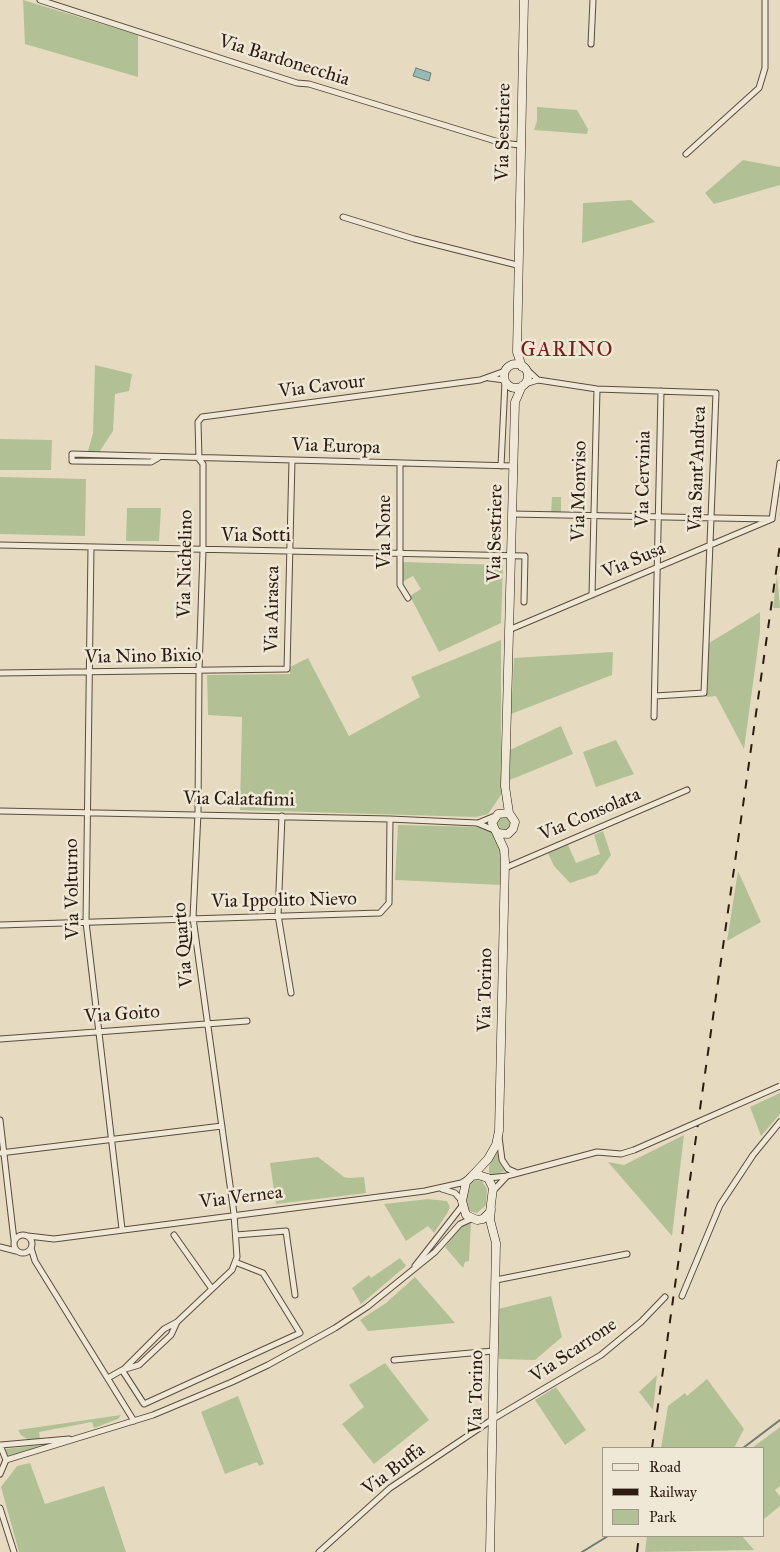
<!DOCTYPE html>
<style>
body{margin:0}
#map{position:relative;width:780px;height:1552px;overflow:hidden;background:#e6dbc1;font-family:"IM FELL Great Primer",serif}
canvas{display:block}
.legend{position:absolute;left:602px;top:1447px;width:162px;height:90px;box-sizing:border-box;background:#efe8d7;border:1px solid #a19688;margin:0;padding:6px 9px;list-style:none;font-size:15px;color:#2d1b11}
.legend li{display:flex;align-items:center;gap:10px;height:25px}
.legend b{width:25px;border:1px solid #a19688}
</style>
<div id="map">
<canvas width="780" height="1552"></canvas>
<ul class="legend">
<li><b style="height:6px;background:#efe8d7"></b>Road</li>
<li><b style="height:6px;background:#2d1b11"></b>Railway</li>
<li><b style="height:14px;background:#b2c195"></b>Park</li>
</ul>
</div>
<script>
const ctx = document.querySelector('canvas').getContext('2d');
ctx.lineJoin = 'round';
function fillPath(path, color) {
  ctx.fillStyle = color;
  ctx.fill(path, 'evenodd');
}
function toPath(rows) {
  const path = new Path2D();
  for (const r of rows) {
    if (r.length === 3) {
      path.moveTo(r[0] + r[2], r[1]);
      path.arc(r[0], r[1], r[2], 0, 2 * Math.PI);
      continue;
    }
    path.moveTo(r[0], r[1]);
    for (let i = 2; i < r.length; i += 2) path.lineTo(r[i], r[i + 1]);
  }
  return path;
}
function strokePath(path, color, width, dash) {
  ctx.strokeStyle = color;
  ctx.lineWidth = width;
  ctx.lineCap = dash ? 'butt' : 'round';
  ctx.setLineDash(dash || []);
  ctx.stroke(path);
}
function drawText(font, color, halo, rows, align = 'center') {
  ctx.font = font + ' "IM FELL Great Primer",serif';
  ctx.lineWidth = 5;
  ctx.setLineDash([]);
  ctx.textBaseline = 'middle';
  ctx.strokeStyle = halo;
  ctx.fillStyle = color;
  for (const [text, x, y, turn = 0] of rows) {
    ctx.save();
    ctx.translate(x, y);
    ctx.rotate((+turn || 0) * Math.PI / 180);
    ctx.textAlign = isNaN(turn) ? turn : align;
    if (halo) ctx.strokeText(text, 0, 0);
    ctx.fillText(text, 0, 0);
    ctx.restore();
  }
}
fillPath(toPath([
 [23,0,138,35,138,77,25,44],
 [537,107,577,110,588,129,587,134,534,130,537,121],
 [743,160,780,167,780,185,714,204,705,193],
 [631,200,655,222,582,243,583,203],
 [95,365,132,374,129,391,115,394,113,431,100,451,88,451,93,433],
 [0,439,52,440,51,470,0,470],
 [0,477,86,479,85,536,0,534],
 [552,497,561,497,561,513,551,513],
 [127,508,161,508,159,541,126,541],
 [403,562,503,565,501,623,439,652,410,596,421,589,413,576,402,582],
 [777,575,780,608,773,608],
 [760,612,760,632,744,749,716,696,707,697,709,643],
 [501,640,501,795,488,814,476,817,240,810,242,717,208,715,207,675,290,674,290,667,308,658,349,736,420,697,411,677],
 [613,652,612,675,511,714,514,658],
 [561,726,573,754,510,780,510,750],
 [616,740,634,774,596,787,583,752],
 [503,823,7],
 [398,825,481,827,490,831,495,837,500,849,501,885,395,880],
 [603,831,611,855,597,874,570,883,554,866,548,853,568,845,576,863,600,854,594,835],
 [738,871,761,922,727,941],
 [780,1093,780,1114,761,1136,750,1107],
 [684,1135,672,1236,608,1162,624,1165],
 [497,1150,499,1162,505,1171,493,1176,489,1173,489,1166],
 [318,1157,344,1177,349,1178,364,1177,366,1193,276,1204,270,1163],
 [475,1180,482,1181,487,1189,486,1205,477,1213,469,1211,465,1204,467,1187],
 [428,1199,447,1201,450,1207,448,1212,434,1233,428,1226,406,1241,384,1204],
 [471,1222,469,1261,465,1262,463,1268,445,1247,459,1228],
 [400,1258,406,1266,361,1304,352,1288,369,1275,371,1278],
 [415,1277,455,1323,368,1331,360,1320,386,1303],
 [551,1296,562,1337,535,1360,499,1359,498,1309],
 [385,1363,429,1420,374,1464,342,1424,364,1407,349,1385],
 [657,1375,653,1410,639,1392],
 [707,1379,744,1429,734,1448,661,1448,668,1406,685,1393,687,1396],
 [556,1387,586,1430,565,1445,535,1400],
 [238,1396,264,1464,259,1466,257,1462,225,1474,201,1412],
 [121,1415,118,1419,94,1428,92,1422,39,1432,40,1439,29,1440,21,1435,18,1430],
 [780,1427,780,1486,775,1490,780,1497,780,1506,764,1519,764,1448,752,1448],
 [61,1443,8,1456,5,1449],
 [30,1463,45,1504,104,1486,126,1552,19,1552,1,1487,17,1466],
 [647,1536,742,1536,754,1550,645,1552]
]), '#b2c195');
const water = toPath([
 [416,68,431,73,429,81,413,76,416,68]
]);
fillPath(water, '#96bbb6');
strokePath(water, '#6c7b74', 1);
strokePath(toPath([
 [743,1448,780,1420],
 [582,1552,608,1536]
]), '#6c7b74', 2);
const minor = toPath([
 [40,0,297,83,309,84,502,143,520,145],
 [591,44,593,0],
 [686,154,759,88,765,68,765,0],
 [343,217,414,239,517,265],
 [524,367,538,380],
 [489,378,505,380],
 [525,384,538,380,597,389,716,393,704,693,655,696],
 [158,458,151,462,72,461,72,454,514,466],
 [199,459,198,422,202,417,480,380,505,371],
 [400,463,400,585,408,598],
 [501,466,505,382],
 [512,514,769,519],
 [772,519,780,463],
 [0,545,525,556,524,602],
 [91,547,86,922,122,1229],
 [592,595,597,389],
 [511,629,772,519],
 [0,673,287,669,292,460],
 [654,717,661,391],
 [0,811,390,819,477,823,494,830],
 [282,816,278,915,291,993],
 [478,823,495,816],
 [505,868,687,790],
 [0,925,380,913,389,903,390,819],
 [0,1039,247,1021],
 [0,1120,14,1240],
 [499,1137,502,1160,508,1169,515,1172],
 [0,1153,222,1126],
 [488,1178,507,1176,597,1152,621,1154,634,1150],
 [442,1189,455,1193,462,1201],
 [493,1191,507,1176],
 [23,1244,9],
 [174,1235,212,1289],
 [236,1235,286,1231,295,1295],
 [28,1236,54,1239,425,1191,461,1183,468,1179],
 [0,1247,16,1251],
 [31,1248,35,1261,134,1421],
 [415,1266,462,1206],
 [496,1280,627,1254],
 [682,1296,720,1205,753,1155,780,1122],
 [394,1360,493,1351],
 [122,1370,144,1404,300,1333,263,1273,235,1262],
 [123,1370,164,1329,177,1322],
 [108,1378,122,1370,139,1365,171,1335,177,1322,232,1270,237,1257,234,1214,193,918,198,813,199,671,203,551,203,464,199,459],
 [0,1445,6,1460,0,1474],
 [1,1445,69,1439],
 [6,1460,153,1415,232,1382,268,1365,335,1328,367,1307,435,1252,460,1224,471,1219],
 [0,1508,14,1552],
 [319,1552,390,1488,493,1419,601,1355,641,1322,665,1297]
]);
const secondary = toPath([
 [516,376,12],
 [522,367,517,352,524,0],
 [509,813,505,786,515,402,522,386],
 [478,1175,488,1178,493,1188,490,1212,483,1219,477,1220,466,1215,462,1201,466,1182,472,1176,478,1175],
 [472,1176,488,1159,496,1145,499,1131,505,862,504,849,492,823,498,814,509,813,515,822,513,829,508,834,497,833],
 [490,1552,496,1243,490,1220,491,1209]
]);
strokePath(minor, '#5b4b3d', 7);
strokePath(secondary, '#2d1b11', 9);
strokePath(minor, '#efe8d7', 5);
strokePath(secondary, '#efe8d7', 8);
strokePath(toPath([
 [652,1448,780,544],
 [637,1552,639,1536]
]), '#2d1b11', 2, [9, 9]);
const minorBridge = toPath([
 [634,1150,780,1086]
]);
strokePath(minorBridge, '#5b4b3d', 7, []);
strokePath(minorBridge, '#efe8d7', 5);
drawText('19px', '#2d1b11', '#efe8d7', [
 ["Via Bardonecchia",284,61,17],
 ["Via Sestriere",504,132,-89],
 ["Via Cavour",322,387,-7],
 ["Via Europa",336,447,2],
 ["Via Sant'Andrea",698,469,-88],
 ["Via Cervinia",644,479,-89],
 ["Via Monviso",580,491,-89],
 ["Via None",385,532,-90],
 ["Via Sestriere",496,533,-89],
 ["Via Sotti",256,536],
 ["Via Susa",634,561,-23],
 ["Via Nichelino",186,564,-89],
 ["Via Airasca",273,609,-89],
 ["Via Nino Bixio",143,657,-1],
 ["Via Calatafimi",239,800,1],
 ["Via Consolata",590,815,-23],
 ["Via Volturno",73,889,-91],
 ["Via Ippolito Nievo",284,901,-1],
 ["Via Quarto",184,945,-95],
 ["Via Torino",486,990,-89],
 ["Via Goito",122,1015,-4],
 ["Via Vernea",241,1198,-7],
 ["Via Scarrone",574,1351,-34],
 ["Via Torino",477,1392,-89],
 ["Via Buffa",394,1470,-37]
]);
ctx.letterSpacing = '1px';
drawText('21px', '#7a1f14', '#efe8d7', [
 ["GARINO",567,351]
]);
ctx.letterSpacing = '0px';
</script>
